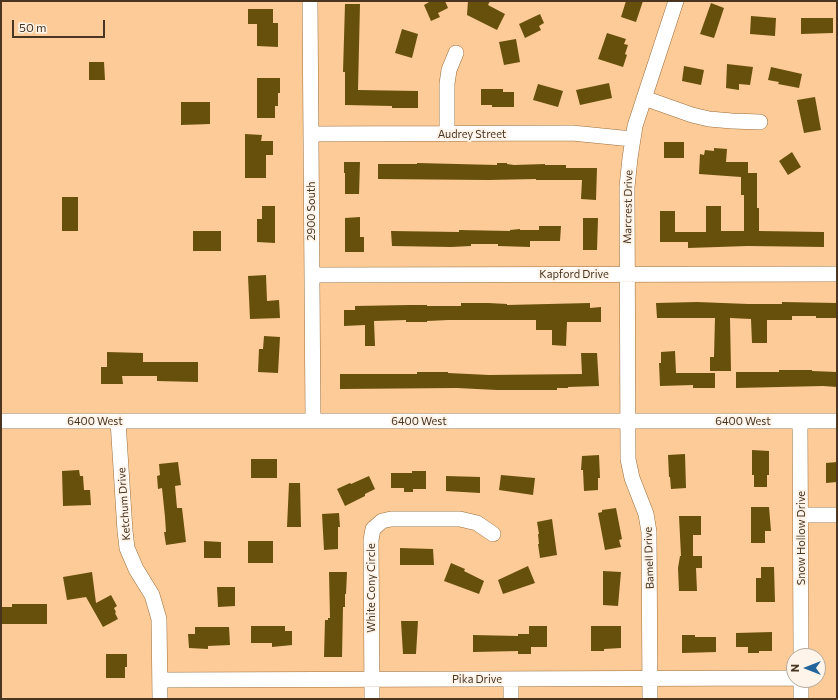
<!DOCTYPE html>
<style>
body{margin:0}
#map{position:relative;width:838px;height:700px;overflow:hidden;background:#fccb97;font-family:Commissioner,sans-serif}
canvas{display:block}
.frame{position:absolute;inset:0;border:2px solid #493520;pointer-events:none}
.north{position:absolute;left:786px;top:648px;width:40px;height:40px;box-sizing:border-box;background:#fef4ea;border:1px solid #b6a899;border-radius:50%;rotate:270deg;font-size:11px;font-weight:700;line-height:16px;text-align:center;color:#493520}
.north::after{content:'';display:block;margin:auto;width:14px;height:18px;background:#23649a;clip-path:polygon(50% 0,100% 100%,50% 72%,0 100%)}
.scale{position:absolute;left:12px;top:20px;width:93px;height:18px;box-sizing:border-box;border:2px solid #493520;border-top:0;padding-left:5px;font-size:12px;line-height:14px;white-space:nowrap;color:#493520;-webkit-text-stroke:3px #fef4ea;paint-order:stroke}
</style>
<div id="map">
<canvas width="838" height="700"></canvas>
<div class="frame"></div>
<div class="north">N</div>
<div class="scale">50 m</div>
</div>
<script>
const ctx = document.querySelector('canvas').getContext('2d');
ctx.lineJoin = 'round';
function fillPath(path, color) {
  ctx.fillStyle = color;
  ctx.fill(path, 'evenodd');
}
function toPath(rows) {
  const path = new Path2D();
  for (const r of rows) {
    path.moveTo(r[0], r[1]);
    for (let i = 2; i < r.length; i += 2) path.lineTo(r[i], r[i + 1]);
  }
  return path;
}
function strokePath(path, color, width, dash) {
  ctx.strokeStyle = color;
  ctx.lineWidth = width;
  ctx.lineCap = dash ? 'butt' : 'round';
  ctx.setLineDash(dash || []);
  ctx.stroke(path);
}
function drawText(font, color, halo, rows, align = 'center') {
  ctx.font = font + ' Commissioner,sans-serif';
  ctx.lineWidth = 4;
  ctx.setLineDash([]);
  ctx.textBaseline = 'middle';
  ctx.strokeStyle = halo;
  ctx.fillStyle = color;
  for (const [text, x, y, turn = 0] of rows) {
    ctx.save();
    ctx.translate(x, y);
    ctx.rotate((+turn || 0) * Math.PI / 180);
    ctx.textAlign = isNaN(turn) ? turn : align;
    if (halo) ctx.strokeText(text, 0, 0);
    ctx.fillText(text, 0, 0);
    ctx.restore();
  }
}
fillPath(toPath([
 [431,1,445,1,448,8,438,13,440,17,431,21,424,5],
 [468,1,490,1,488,5,505,14,497,30,467,15],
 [626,1,643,1,636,22,621,17],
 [711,3,724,8,714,38,700,34],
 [345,4,360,4,358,90,418,91,418,108,392,108,392,106,345,105,345,72,343,72],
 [248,9,273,9,273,23,278,23,278,47,257,46,257,24,248,24],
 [540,14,544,23,539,26,541,30,525,38,519,24],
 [751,16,776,18,775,36,750,34],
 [801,18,833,18,833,33,801,34],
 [402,29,418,34,412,58,395,53],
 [607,33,626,39,624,44,628,45,625,54,627,55,623,67,598,59],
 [516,39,520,62,504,65,499,42],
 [89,62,104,62,105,80,89,80],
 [727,64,753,67,750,85,739,84,739,90,726,88],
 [684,66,704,70,701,85,682,81],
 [771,67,802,74,799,88,778,84,779,82,768,80],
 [257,78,280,78,280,93,278,93,278,106,275,106,275,118,257,118],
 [609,83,612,98,580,105,576,90],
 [538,84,563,91,558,107,533,100],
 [481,89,503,89,503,92,514,92,514,107,492,107,492,105,481,105],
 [815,97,821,130,804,133,797,100],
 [181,102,210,102,210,124,181,125],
 [245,134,262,135,261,141,273,141,273,155,266,155,266,178,245,178],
 [664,142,684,142,684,158,664,158],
 [714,148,727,149,726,162,748,162,748,173,757,173,757,208,759,208,759,231,824,232,824,247,748,246,688,248,688,242,660,242,660,211,675,211,675,232,706,232,706,206,721,206,721,231,744,231,744,195,741,195,741,177,699,174,700,154,704,155,705,150,714,151],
 [792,152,801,167,788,175,779,161],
 [344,162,360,162,359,194,345,194,345,173,344,173],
 [417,163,497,165,497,163,507,163,507,164,514,165,545,164,545,165,566,165,566,168,597,168,596,200,581,199,582,180,536,180,536,179,488,180,378,179,378,164,417,164],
 [62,197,78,197,78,231,62,231],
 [262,206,275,206,275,243,257,242,257,219,262,219],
 [360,217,360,237,364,237,364,252,345,252,345,218],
 [583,218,598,218,597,250,583,250],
 [539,226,561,226,560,241,530,241,530,247,498,246,498,244,471,244,471,246,451,247,392,246,391,231,459,232,459,230,510,231,510,230,520,229,520,230,539,230],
 [193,231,221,231,221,251,193,251],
 [266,275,267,301,279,300,280,318,250,319,248,276],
 [697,302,748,304,782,304,782,302,837,303,837,318,816,318,816,316,792,316,792,320,767,320,767,343,752,343,751,319,730,318,731,371,710,371,710,357,714,357,715,318,657,318,656,303],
 [461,303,488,303,507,304,507,305,590,303,590,308,601,307,601,322,567,322,566,346,552,345,552,330,536,330,536,320,448,320,427,321,427,322,406,322,406,320,374,321,375,346,365,346,365,325,344,326,344,310,355,310,355,306,409,305,427,305,427,306,461,306],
 [264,336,280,337,278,373,258,372,259,349,263,349],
 [675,351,676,373,715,373,715,388,693,388,693,385,660,386,659,363,661,363,661,352],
 [107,352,143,353,143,362,198,362,198,382,157,381,157,376,122,376,123,384,101,384,101,367,107,367],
 [581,353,597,353,599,386,568,387,568,388,557,388,557,390,497,390,457,388,340,389,340,374,417,374,417,372,448,372,448,373,489,375,582,374],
 [779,370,812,370,812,371,837,372,837,387,823,386,736,388,736,372,779,372],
 [752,450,769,451,769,475,767,475,767,487,754,487,754,475,752,475],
 [685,454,686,488,671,489,670,477,669,477,668,455],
 [599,455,600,478,598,478,598,490,584,491,583,470,581,470,582,456],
 [251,459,277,459,277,478,251,478],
 [178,462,181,485,175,486,177,508,182,508,186,542,166,545,164,532,166,532,165,517,162,488,158,489,157,476,160,475,159,464],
 [837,462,837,482,826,483,826,463],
 [79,470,80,476,83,476,84,490,90,490,91,505,63,506,62,471],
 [412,471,426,471,426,489,413,489,413,492,404,492,404,488,391,488,391,473,412,473],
 [501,475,535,478,533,495,499,490],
 [369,476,375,489,365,494,365,496,345,506,337,489,350,483,351,484],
 [446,476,480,477,480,493,446,491],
 [289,483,300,483,301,527,287,527],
 [751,507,769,507,771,531,765,531,765,543,751,543],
 [616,508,622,539,619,540,621,547,605,550,598,513,602,512,602,510],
 [339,513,340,527,338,527,338,549,324,550,322,514],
 [679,516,701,516,701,535,693,535,693,556,702,556,702,568,696,568,697,591,679,591,678,568,680,556,681,556],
 [552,519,557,555,540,558,538,544,539,544,538,534,539,534,537,522],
 [204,541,221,542,221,558,204,558],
 [248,541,273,541,273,563,248,563],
 [400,548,433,549,434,565,400,565],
 [451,563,465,569,464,571,484,581,479,594,444,581],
 [528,566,535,583,503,594,498,580],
 [761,567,774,567,775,602,756,602,756,578,761,578],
 [603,571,621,572,618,606,603,605],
 [92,572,96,603,111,595,117,606,114,608,116,612,115,613,118,619,103,627,86,597,67,600,63,577],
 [329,572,347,572,346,594,345,594,345,607,343,607,342,657,324,657,325,620,328,620,328,618,330,618],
 [217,587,235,587,235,606,218,607],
 [12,604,47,604,47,624,1,624,1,607,12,607],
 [401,621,418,621,416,654,403,654],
 [251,626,285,626,285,631,292,631,292,645,272,647,272,643,251,643],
 [529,626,547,626,547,647,531,647,531,654,518,654,518,651,473,652,473,635,518,636,518,634,529,634],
 [591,626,621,626,621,648,604,649,604,651,591,651],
 [195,627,229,627,230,645,208,646,208,649,189,648,188,634,195,634],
 [772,632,772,651,759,651,759,653,748,653,748,647,736,647,736,633],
 [682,635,695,635,695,637,716,637,716,652,682,653],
 [106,654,127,654,127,667,125,667,125,678,106,678]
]), '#67500b');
const minor = toPath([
 [310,1,313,421],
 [644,98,692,115,709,119,732,121,760,122],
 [311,134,572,133,632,139],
 [447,134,447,84,449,70,456,53],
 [312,275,837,274],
 [1,421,837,421],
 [118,421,125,531,127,548,136,569,152,595,159,619,160,699],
 [800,421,801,656],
 [801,515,837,515],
 [511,679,511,699],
 [160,680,794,678],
 [801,680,801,699],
 [372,699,371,540,373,529,382,521,391,519,460,519,477,523,493,534],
 [650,699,649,532,646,514,632,478,628,459,627,187,630,158,635,126,676,1]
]);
strokePath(minor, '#9a6e3c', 16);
strokePath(minor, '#fff', 15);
drawText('11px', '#493520', '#fef4ea', [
 ["Audrey Street",472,134],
 ["Marcrest Drive",628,207,-89],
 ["2900 South",311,211,-90],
 ["Kapford Drive",574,274],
 ["6400 West",95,421],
 ["6400 West",419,421],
 ["6400 West",743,421],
 ["Ketchum Drive",124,504,-94],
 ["Snow Hollow Drive",801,538,-90],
 ["Bamell Drive",649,558,-92],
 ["White Cony Circle",371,588,-90],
 ["Pika Drive",477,679]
]);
</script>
